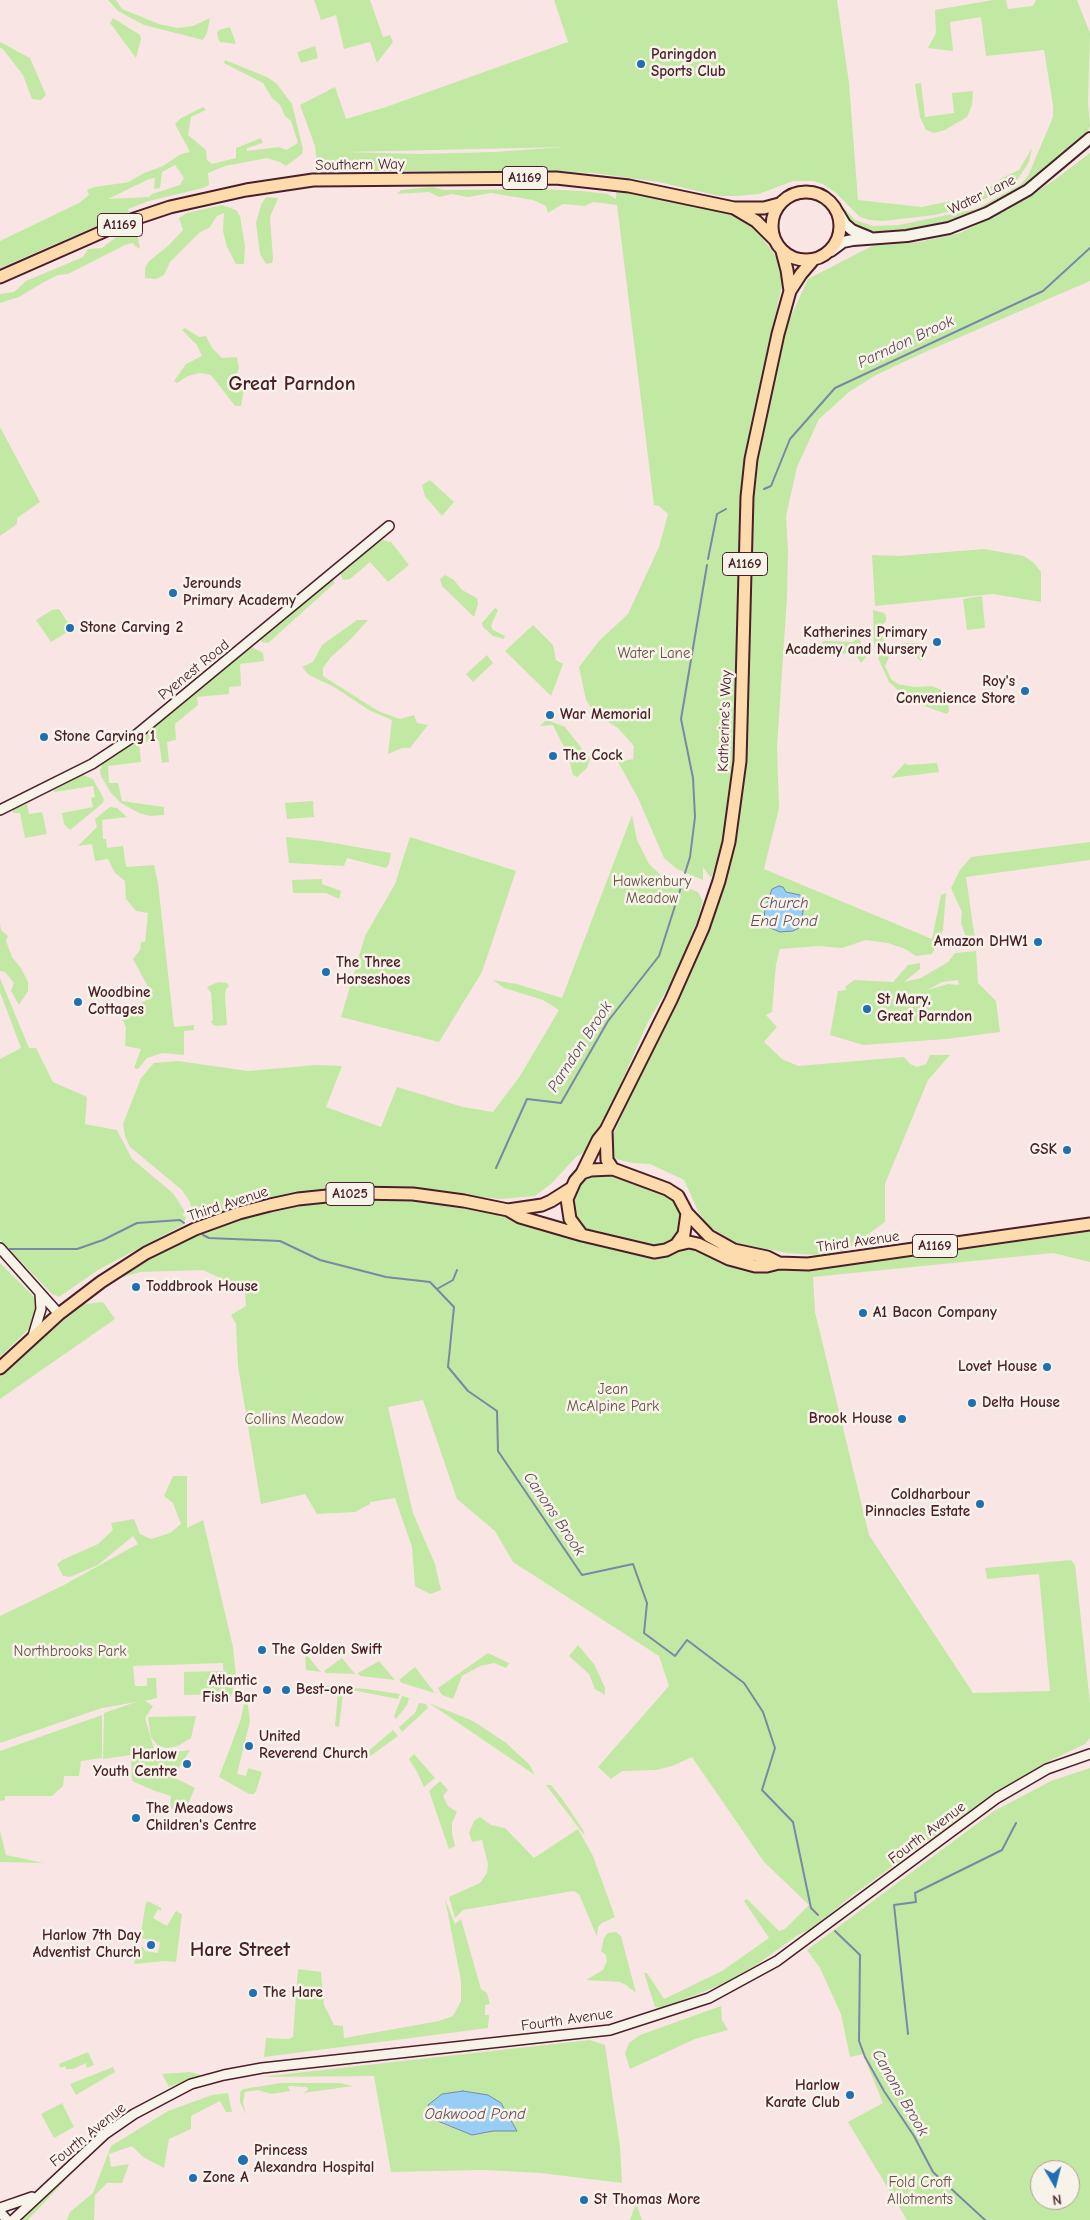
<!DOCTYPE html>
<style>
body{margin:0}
#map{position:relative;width:1090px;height:2220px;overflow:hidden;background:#f9e5e4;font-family:"Comic Neue",sans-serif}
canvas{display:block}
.north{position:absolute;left:1030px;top:2160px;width:50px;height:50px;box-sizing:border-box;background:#f7f3e8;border:1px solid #b29e9c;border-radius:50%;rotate:172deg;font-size:14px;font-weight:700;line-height:20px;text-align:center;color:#4a1f2b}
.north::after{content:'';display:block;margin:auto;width:18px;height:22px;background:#1f6fb2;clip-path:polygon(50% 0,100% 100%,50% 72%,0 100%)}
</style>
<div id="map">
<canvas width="1090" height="2220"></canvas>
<div class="north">N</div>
</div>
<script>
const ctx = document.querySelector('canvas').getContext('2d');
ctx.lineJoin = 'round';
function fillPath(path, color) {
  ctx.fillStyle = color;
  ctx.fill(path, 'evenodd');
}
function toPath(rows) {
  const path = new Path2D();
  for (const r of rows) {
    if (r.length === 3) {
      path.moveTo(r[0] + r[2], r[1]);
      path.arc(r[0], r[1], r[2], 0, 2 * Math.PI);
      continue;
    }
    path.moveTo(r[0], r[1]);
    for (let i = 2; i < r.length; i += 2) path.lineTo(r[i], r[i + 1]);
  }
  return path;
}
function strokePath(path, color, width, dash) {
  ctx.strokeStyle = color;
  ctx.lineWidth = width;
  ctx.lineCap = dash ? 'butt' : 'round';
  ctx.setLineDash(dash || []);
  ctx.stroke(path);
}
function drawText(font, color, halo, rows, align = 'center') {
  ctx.font = font + ' "Comic Neue",sans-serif';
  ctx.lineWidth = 5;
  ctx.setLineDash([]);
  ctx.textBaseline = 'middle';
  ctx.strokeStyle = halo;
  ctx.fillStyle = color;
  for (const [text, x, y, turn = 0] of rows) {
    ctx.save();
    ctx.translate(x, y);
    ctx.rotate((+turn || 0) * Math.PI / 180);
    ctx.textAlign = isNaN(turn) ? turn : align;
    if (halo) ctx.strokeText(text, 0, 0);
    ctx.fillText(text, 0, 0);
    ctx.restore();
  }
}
fillPath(toPath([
 [108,0,116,0,122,9,159,24,178,28,193,26,210,18,207,33,203,40,144,25,118,11],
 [314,0,370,0,383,37,390,35,393,42,377,63,370,42,344,49,336,15,321,20],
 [554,0,837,0,849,83,858,200,922,207,979,195,1002,178,1019,170,1032,148,1029,162,1016,182,1001,192,962,208,935,215,883,221,870,220,860,217,835,192,823,184,813,181,793,181,759,194,736,196,719,196,659,182,594,173,552,171,330,171,317,165,315,146,300,105,335,87,346,119,386,107,568,42],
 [565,147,494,152,420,154,346,152],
 [993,0,1006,0,1008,9,1033,6,1036,0,1077,0,1090,33,1088,103,1090,126,1087,134,1025,188,963,220,907,233,872,235,862,232,844,217,837,208,841,205,855,220,873,226,899,225,976,209,1020,185,1028,176,1053,117,1053,105,1044,50,986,56,981,17,950,22,953,51,928,48,936,33,935,10],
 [113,18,140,35,141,39,136,58,110,23],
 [230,27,236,44,220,42,218,38,217,33,219,30],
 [0,42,30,58,46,95,41,100,32,99,23,75,2,48,0,48],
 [315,46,318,58,301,63,297,52],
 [225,60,267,77,277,84,292,104,303,149,302,154,286,166,280,162,267,158,225,166,208,173,209,185,203,188,149,201,128,209,129,212,0,268,0,241,79,203,89,195,87,190,95,187,129,182,144,173,163,166,181,154,190,152,175,124,181,118,203,107,206,110,191,117,188,135,206,150,207,160,212,164,236,158,236,148,261,138,263,143,247,148,247,151,279,147,286,150,298,143,291,121,285,116,280,105,272,98,263,83,224,63],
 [175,165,184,178,180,185,152,194,149,197,108,199,149,179,155,178,154,189,160,188,162,172],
 [921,83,925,117,954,113,952,93,973,91,972,105,967,117,945,130,934,133,926,130,920,117,915,84],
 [1090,153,1090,281,923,353,874,376,849,392,819,419,797,467,786,516,788,551,787,597,777,747,779,808,764,869,932,939,941,895,946,893,943,930,932,954,916,956,905,949,888,943,866,940,842,948,819,946,780,949,776,964,772,1012,766,1015,777,1027,764,1042,782,1059,798,1066,904,1057,910,1064,917,1067,926,1064,930,1055,950,1055,928,1080,885,1184,885,1222,846,1250,831,1253,815,1255,787,1253,735,1243,708,1226,699,1213,684,1180,650,1164,633,1163,611,1158,610,1153,612,1137,675,998,707,933,727,875,734,839,745,546,758,420,790,318,808,279,872,246,919,242,960,233,1009,209,1053,181],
 [433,187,444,190,541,189,582,191,608,194,616,199,616,188,686,201,733,214,750,222,772,251,783,269,782,284,746,454,742,502,732,786,722,845,711,878,703,867,703,880,677,869,664,858,638,798,618,762,633,759,634,746,618,728,595,714,586,700,579,667,599,641,628,614,659,547,668,514,659,506,654,505,617,205,593,202,585,206,563,204,548,213,546,206,533,200,491,193,468,197,452,194,439,197,429,192,397,194,401,190],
 [266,197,278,198,270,217,273,259,272,263,266,264,260,254,256,223,261,205],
 [222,205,236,210,240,216,245,247,244,264,236,264,227,247,223,231,224,213,217,216,210,227,199,233,170,262,164,275,156,279,145,278,145,268,149,261,168,246,183,230,179,218,187,213],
 [133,234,138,238,140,249,135,246,133,243,125,245,68,274,58,275,44,282,19,297,0,303,0,294,14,292,26,281,83,257,88,249,102,248,119,235],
 [185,328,199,337,206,336,212,348,222,358,237,357,239,368,236,376,244,389,241,406,235,406,211,375,200,373,188,376,177,383,174,381,186,364,202,356,197,345,182,330],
 [0,427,40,502,17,518,17,524,0,536],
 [430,480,454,502,442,516,425,496,422,485],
 [382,540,391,542,409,565,388,582,370,562,350,579,343,580,340,573],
 [984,549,1024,556,1034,563,1041,572,1041,602,993,594,875,606,872,555,899,556],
 [445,575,454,580,462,590,477,598,478,604,474,617,442,586,440,579],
 [332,579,335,583,268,643,262,642,260,639],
 [982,596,985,628,967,630,963,599],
 [495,608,498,610,491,626,493,630,505,636,504,639,493,636,483,627,482,623],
 [59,609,72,629,51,642,36,620,52,610],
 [873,610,884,613,886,616,886,621,882,626,881,632,885,645,884,650,888,647,905,643,922,643,924,655,922,661,918,659,915,645,898,647,892,651,885,666,891,679,898,684,914,687,932,686,942,690,948,702,949,711,947,714,910,701,889,682,879,660,874,643],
 [357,620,368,620,351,639,331,657,323,668,323,676,378,711,400,719,414,715,417,723,428,725,410,748,402,748,388,754,392,720,369,710,334,687,309,675,302,667,313,662,322,645],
 [533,625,553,645,556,660,563,664,551,696,505,651],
 [859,638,867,656,861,663,855,653,802,656,814,653,824,641,852,642],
 [252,647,263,653,264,661,240,664,241,686,229,687,229,694,197,697,198,705,175,724,176,740,167,742,169,762,162,763,159,741,139,742,141,762,108,766,109,783,118,783,122,801,164,807,164,815,150,816,139,813,121,803,111,793,101,776,100,770,104,761,187,700],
 [487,655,493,663,473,682,466,674],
 [545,721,550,721,565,727,590,759,587,768,577,777,573,775,568,755,553,725,540,726],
 [905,763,908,765,937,763,939,772,891,778],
 [83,775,93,779,104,799,103,803,70,830,64,824,62,813,93,807,91,798,95,797,93,786,54,792,54,790],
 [313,801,314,817,287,819,285,803],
 [27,804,29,814,42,812,47,834,25,838,20,813,13,813,13,809],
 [110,807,117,808,127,817,102,820,103,839,106,839,107,848,123,846,126,867,154,865,158,883,174,1027,194,1025,194,1030,184,1031,184,1055,163,1053,156,1055,147,1058,138,1069,134,1068,141,1049,125,1046,126,1028,121,1015,153,996,133,959,140,950,141,942,145,942,148,913,136,911,126,899,125,881,115,873,108,859,95,861,92,844,78,846,97,827,95,819],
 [632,815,637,840,649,864,666,880,698,892,703,901,696,925,674,977,647,1024,603,1124,590,1149,576,1157,552,1183,535,1196,501,1199,390,1187,300,1193,200,1221,194,1217,190,1202,182,1190,130,1147,125,1136,123,1124,141,1078,154,1063,178,1061,248,1071,317,1065,342,1066,326,1107,381,1127,397,1087,463,1107,493,1112,520,1076,559,1010,543,1000,504,988,493,980,517,984,562,998],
 [286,837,322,841,391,853,389,864,386,868,347,858,344,866,289,863],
 [410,837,516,871,482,972,439,1042,341,1017,365,936,395,884],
 [1090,842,1090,860,966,877,975,939,966,937,961,923,962,912,951,888,960,870,971,857],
 [322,879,322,884,341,891,339,899,326,893,293,893,292,880],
 [0,923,1,930,8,936,6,941,12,957,21,968,28,982,28,991,19,1005,11,991,14,983,5,972,0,971],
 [976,951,978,983,996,1001,1000,1032,946,1039,863,1045,830,1035,838,991,847,990,845,987,854,980,893,982,908,965,920,963,920,969,904,982,921,978,948,962,955,953],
 [958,980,959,985,948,984,927,990,942,982],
 [0,978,29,1048,36,1048,53,1082,87,1097,85,1124,117,1130,132,1159,173,1193,186,1213,182,1214,186,1218,183,1225,98,1270,59,1297,52,1294,0,1240,0,1059,21,1048,0,992],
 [218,982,227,983,229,986,226,989,225,995,227,1025,218,1026,213,1025,211,1021,213,1021,211,993,207,987],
 [602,1173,667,1192,673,1198,683,1216,678,1238,664,1246,651,1248,581,1227,574,1219,572,1194,583,1178],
 [389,1197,481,1211,526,1222,571,1238,648,1257,667,1255,684,1247,693,1246,768,1270,822,1268,997,1245,1090,1230,1090,1262,1053,1253,813,1277,815,1312,869,1535,973,1693,1050,1691,1039,1574,987,1579,985,1568,1071,1560,1075,1565,1090,1703,1090,1738,1085,1744,1045,1763,987,1798,853,1895,811,1929,798,1935,759,1963,723,1984,662,2008,655,2007,644,1973,647,1973,664,1999,722,1971,769,1938,744,1901,747,1899,779,1931,785,1929,809,1905,764,1862,692,1757,672,1766,656,1770,622,1771,611,1779,598,1767,669,1686,659,1656,513,1562,495,1531,457,1499,423,1400,388,1407,413,1513,435,1564,441,1590,430,1594,415,1586,412,1547,395,1498,370,1502,370,1504,355,1512,317,1514,305,1494,261,1504,238,1366,236,1324,231,1315,246,1306,245,1290,203,1270,140,1272,112,1280,142,1260,185,1237,258,1212,301,1202,337,1198],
 [0,1263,38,1301,37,1312,29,1329,0,1357],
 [103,1302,115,1319,0,1399,0,1377,49,1332,84,1304],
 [173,1476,187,1476,187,1528,203,1520,233,1647,236,1676,231,1697,225,1698,223,1663,133,1666,135,1686,147,1686,147,1678,156,1678,157,1698,145,1701,153,1706,145,1718,155,1752,168,1753,190,1750,173,1777,195,1788,186,1808,179,1806,172,1809,170,1808,171,1796,155,1791,132,1781,131,1755,103,1759,104,1713,136,1702,102,1708,0,1743,0,1616,62,1586,138,1544,133,1536,98,1565,70,1577,63,1576,57,1564,62,1560,98,1544,113,1530,111,1523,134,1519,140,1534,151,1539,170,1533,181,1524,173,1503,164,1496],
 [578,1645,594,1664,601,1679,605,1688,605,1695,595,1689,589,1674,569,1656],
 [305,1653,321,1672,306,1670],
 [488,1653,509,1663,506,1668,494,1663,480,1666,462,1676,453,1699,442,1695,438,1688],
 [342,1658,355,1674,326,1673,324,1671],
 [379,1661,395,1680,360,1676,358,1673],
 [415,1667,435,1693,402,1683,399,1680],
 [223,1671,224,1694,184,1695,184,1672],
 [309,1684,366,1689,400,1694,398,1699,357,1691,309,1687],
 [338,1693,343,1693,339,1727,335,1726],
 [402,1696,409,1698,407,1705,396,1719,394,1716],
 [245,1698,247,1699,250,1721,237,1774,246,1776,248,1768,262,1772,256,1791,254,1794,249,1794,219,1777,241,1719],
 [419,1703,426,1704,428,1708,402,1732,399,1727,415,1713],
 [429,1703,473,1721,505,1742,529,1764,535,1775],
 [102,1715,102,1758,81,1761,79,1776,64,1776,63,1786,52,1796,5,1796,5,1800,0,1801,0,1751],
 [196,1716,191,1738,178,1746,167,1748,158,1746,151,1737,148,1717],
 [393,1730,398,1736,365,1760,366,1753],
 [414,1754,435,1778,424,1787,416,1770,409,1759],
 [1090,1768,1090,2220,907,2220,848,2122,883,2103,863,2054,850,2057,841,2014,820,1968,807,1950,994,1811,1051,1781],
 [1040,2170,1070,2170,1070,2200,1040,2200],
 [440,1781,448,1790,443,1796,448,1806,457,1812,452,1823,452,1833,455,1846,449,1849,429,1791],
 [546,1785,551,1785,563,1800,583,1830,585,1836],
 [480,1817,491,1825,505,1828,534,1858,578,1829,593,1856,615,1917,602,1923,598,1927,597,1937,579,1894,573,1891,463,1910,455,1918,449,1897,480,1883,487,1873,488,1864,482,1840,472,1842,469,1833,474,1821],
 [0,1831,6,1855,44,1863,0,1862],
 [445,1899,455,1924,461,1919,481,1989,487,1993,490,2004,485,2005,485,2015,489,2015,488,2028,264,2057,266,2038,289,2039,293,2037,298,1969,321,1972,324,2005,334,2025,343,2026,344,2038,439,2021,453,2016,461,2001,461,1981],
 [146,1902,150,1902,161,1908,161,1911,158,1909,153,1918,167,1926,176,1911,182,1914,176,1962,164,1961,134,1964,138,1947,143,1947,145,1951,158,1953,160,1942,140,1938],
 [616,1932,621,1936,636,1993,626,1985,620,1982,586,1980,603,1970,607,1961,606,1955,601,1951,604,1938,608,1933],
 [721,2006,722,2020,728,2030,695,2039,630,2069,625,2053,629,2043,640,2035],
 [590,2040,605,2045,620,2147,622,2183,541,2173,483,2170,391,2172,374,2076,260,2077],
 [463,2091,516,2131,493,2131,472,2135,435,2121,428,2105,443,2094],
 [88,2052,94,2065,87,2068,86,2063,73,2069,66,2069,65,2066,60,2068,59,2064],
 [113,2067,115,2072,76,2095,70,2084],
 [190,2072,201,2075,169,2087,162,2074],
 [281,2083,340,2083,353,2086,303,2093,308,2090,307,2087,288,2086,290,2091,271,2094,258,2090,245,2092,243,2102,246,2115,240,2102,240,2092,243,2089],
 [228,2093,232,2112,226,2112,220,2101,191,2116,191,2129,169,2139,164,2168,143,2157,132,2146,109,2154,111,2167,129,2164,122,2183,107,2183,95,2195,94,2220,67,2220,70,2212,93,2193,111,2146,168,2111,212,2095],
 [62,2103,74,2127,54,2138,41,2114],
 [80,2161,82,2162,28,2220,14,2220,49,2193],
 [636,2203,642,2220,630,2220]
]), '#c2e9a4');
const water = toPath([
 [779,886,783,887,786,892,800,895,803,911,801,927,793,931,780,932,768,927,764,921,765,908,772,889,779,886],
 [463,2091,488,2095,501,2103,517,2131,493,2131,472,2135,435,2120,428,2105,442,2094,463,2091]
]);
fillPath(water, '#98cef6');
strokePath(water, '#7988a5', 1);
strokePath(toPath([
 [764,489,771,486,790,439,835,388,1043,291,1090,248],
 [708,559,717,514,726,509],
 [685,873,690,857,695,817,693,778,681,719,707,565],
 [496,1168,527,1099,561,1103,608,1021,659,956,682,884],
 [203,1235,209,1238,280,1241,320,1260,386,1277,430,1282,454,1307,448,1367,468,1391,497,1411,498,1451,582,1575,633,1564,647,1603,644,1633,675,1656,687,1640,744,1683,763,1712,775,1748,762,1790,793,1822,811,1908,818,1915],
 [10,1249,77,1249,103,1240,137,1223,180,1220,184,1223],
 [437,1289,453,1280,457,1270],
 [835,1931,860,1955,859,2041,865,2057,884,2091,914,2136,933,2172,985,2220],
 [908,2034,894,1905,916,1902,915,1893,1002,1850,1016,1823]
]), '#7988a5', 2);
const tertiary = toPath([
 [0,810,92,764,136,735,389,526],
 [0,1248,59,1314],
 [33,1336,41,1309,40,1294],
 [0,2208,32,2197],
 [0,2212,7,2220],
 [13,2220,105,2134,134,2114,191,2084,224,2075,262,2068,610,2030,709,1998,777,1961,997,1798,1047,1769,1090,1754]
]);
const secondary = toPath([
 [839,214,845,224,852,230,869,237],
 [831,251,843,242,853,240,907,236,949,228,987,213,1028,190,1090,138]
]);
const primary = toPath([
 [806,226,34],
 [734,208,756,221,774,239],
 [782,251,787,270,790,291],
 [0,277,125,222,170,207,246,190,313,180,556,178,629,186,734,208,764,208,779,204],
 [606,1130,607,1160,613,1169],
 [582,1173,598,1140,606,1130,671,1000,703,928,719,881,729,842,740,761,747,497,751,459,778,334,790,291,801,274,813,260],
 [508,1210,542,1205,551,1201,570,1189],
 [687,1213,709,1236,734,1250,767,1257,779,1263],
 [676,1245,689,1242,698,1244,729,1259,755,1266,767,1266,779,1263,808,1264,1090,1224],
 [0,1368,59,1314,101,1282,146,1253,195,1229,239,1213,270,1205,298,1199,356,1193,413,1194,464,1201,508,1210,520,1217,582,1235,654,1252,666,1250,676,1245,684,1234,687,1213,678,1196,667,1189,613,1169,591,1170,582,1173,575,1181,567,1199,570,1219,582,1235]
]);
strokePath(tertiary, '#4a1f2b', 12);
strokePath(secondary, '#4a1f2b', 14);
strokePath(primary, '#4a1f2b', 15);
strokePath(tertiary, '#f7f3e8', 9);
strokePath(secondary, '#f7f3e8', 10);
strokePath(primary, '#fedbac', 11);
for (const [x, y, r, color] of [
 [641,64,5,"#1f6fb2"],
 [173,593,5,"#1f6fb2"],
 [70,628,5,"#1f6fb2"],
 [937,642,5,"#1f6fb2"],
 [1025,691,5,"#1f6fb2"],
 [550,715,5,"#1f6fb2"],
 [44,737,5,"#1f6fb2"],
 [553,756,5,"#1f6fb2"],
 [1038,942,5,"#1f6fb2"],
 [326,972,5,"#1f6fb2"],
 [78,1002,5,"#1f6fb2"],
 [867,1009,5,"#1f6fb2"],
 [1067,1150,5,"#1f6fb2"],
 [136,1287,5,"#1f6fb2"],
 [863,1313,5,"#1f6fb2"],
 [1047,1367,5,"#1f6fb2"],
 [972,1403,5,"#1f6fb2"],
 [902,1419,5,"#1f6fb2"],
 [980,1504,5,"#1f6fb2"],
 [262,1650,5,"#1f6fb2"],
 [267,1690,5,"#1f6fb2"],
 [286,1690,5,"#1f6fb2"],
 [249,1746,5,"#1f6fb2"],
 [187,1764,5,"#1f6fb2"],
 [136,1818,5,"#1f6fb2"],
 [151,1945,5,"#1f6fb2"],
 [253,1993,5,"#1f6fb2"],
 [850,2095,5,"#1f6fb2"],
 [243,2160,6,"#1f6fb2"],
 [193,2178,5,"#1f6fb2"],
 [584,2200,5,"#1f6fb2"]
]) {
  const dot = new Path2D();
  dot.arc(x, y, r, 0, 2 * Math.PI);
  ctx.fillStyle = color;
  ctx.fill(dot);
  strokePath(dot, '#f7f3e8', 2);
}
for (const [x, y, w] of [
 [525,178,45],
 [120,225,45],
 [745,564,45],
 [350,1194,48],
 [935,1246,45]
]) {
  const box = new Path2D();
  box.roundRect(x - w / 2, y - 11.5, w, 23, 4);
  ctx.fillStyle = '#f7f3e8';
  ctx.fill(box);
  strokePath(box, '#4a1f2b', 1);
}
drawText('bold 14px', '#4a1f2b', null, [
 ["A1169",525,178],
 ["A1169",120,225],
 ["A1169",745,564],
 ["A1025",350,1194],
 ["A1169",935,1246]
]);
drawText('bold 15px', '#4a1f2b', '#f7f3e8', [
 ["Paringdon",651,55],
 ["Sports Club",651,72],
 ["Jerounds",183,584],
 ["Primary Academy",183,601],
 ["Stone Carving 2",80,628],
 ["Katherines Primary",927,633,"right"],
 ["Academy and Nursery",927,650,"right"],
 ["Roy's",1015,682,"right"],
 ["Convenience Store",1015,699,"right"],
 ["War Memorial",560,715],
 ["Stone Carving 1",54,737],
 ["The Cock",563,756],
 ["Amazon DHW1",1028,942,"right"],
 ["The Three",336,963],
 ["Horseshoes",336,980],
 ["Woodbine",88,993],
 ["Cottages",88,1010],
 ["St Mary,",877,1000],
 ["Great Parndon",877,1017],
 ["GSK",1057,1150,"right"],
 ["Toddbrook House",146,1287],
 ["A1 Bacon Company",873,1313],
 ["Lovet House",1037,1367,"right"],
 ["Delta House",982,1403],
 ["Brook House",892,1419,"right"],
 ["Coldharbour",970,1495,"right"],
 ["Pinnacles Estate",970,1512,"right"],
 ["The Golden Swift",272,1650],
 ["Atlantic",257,1681,"right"],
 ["Fish Bar",257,1698,"right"],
 ["Best-one",296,1690],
 ["United",259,1737],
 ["Reverend Church",259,1754],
 ["Harlow",177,1755,"right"],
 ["Youth Centre",177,1772,"right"],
 ["The Meadows",146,1809],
 ["Children's Centre",146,1826],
 ["Harlow 7th Day",141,1936,"right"],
 ["Adventist Church",141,1953,"right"],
 ["The Hare",263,1993],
 ["Harlow",840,2086,"right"],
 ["Karate Club",840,2103,"right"],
 ["Princess",254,2151],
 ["Alexandra Hospital",254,2168],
 ["Zone A",203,2178],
 ["St Thomas More",594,2200]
], 'left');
drawText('15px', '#4a1f2b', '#f7f3e8', [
 ["Southern Way",360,165,-1],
 ["Water Lane",982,195,-26],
 ["Pyenest Road",194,670,-39],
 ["Katherine's Way",725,721,-88],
 ["Third Avenue",228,1204,-18],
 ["Third Avenue",858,1242,-8],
 ["Fourth Avenue",927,1833,-37],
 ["Fourth Avenue",567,2020,-8],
 ["Fourth Avenue",88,2135,-39]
]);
drawText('15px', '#685249', '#f7f3e8', [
 ["Water Lane",654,654],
 ["Hawkenbury",652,882],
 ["Meadow",652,899],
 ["Jean",613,1390],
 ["McAlpine Park",613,1407],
 ["Collins Meadow",294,1420],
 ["Northbrooks Park",70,1652],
 ["Fold Croft",920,2183],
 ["Allotments",920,2200]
]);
drawText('italic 16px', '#5e4b5e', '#f7f3e8', [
 ["Parndon Brook",906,342,-25],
 ["Church",784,903],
 ["End Pond",784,921],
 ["Parndon Brook",580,1047,-57],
 ["Canons Brook",554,1514,56],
 ["Canons Brook",900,2093,60],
 ["Oakwood Pond",475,2114]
]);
drawText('bold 20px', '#4a1f2b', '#f7f3e8', [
 ["Great Parndon",292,384],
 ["Hare Street",240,1950]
]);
</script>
